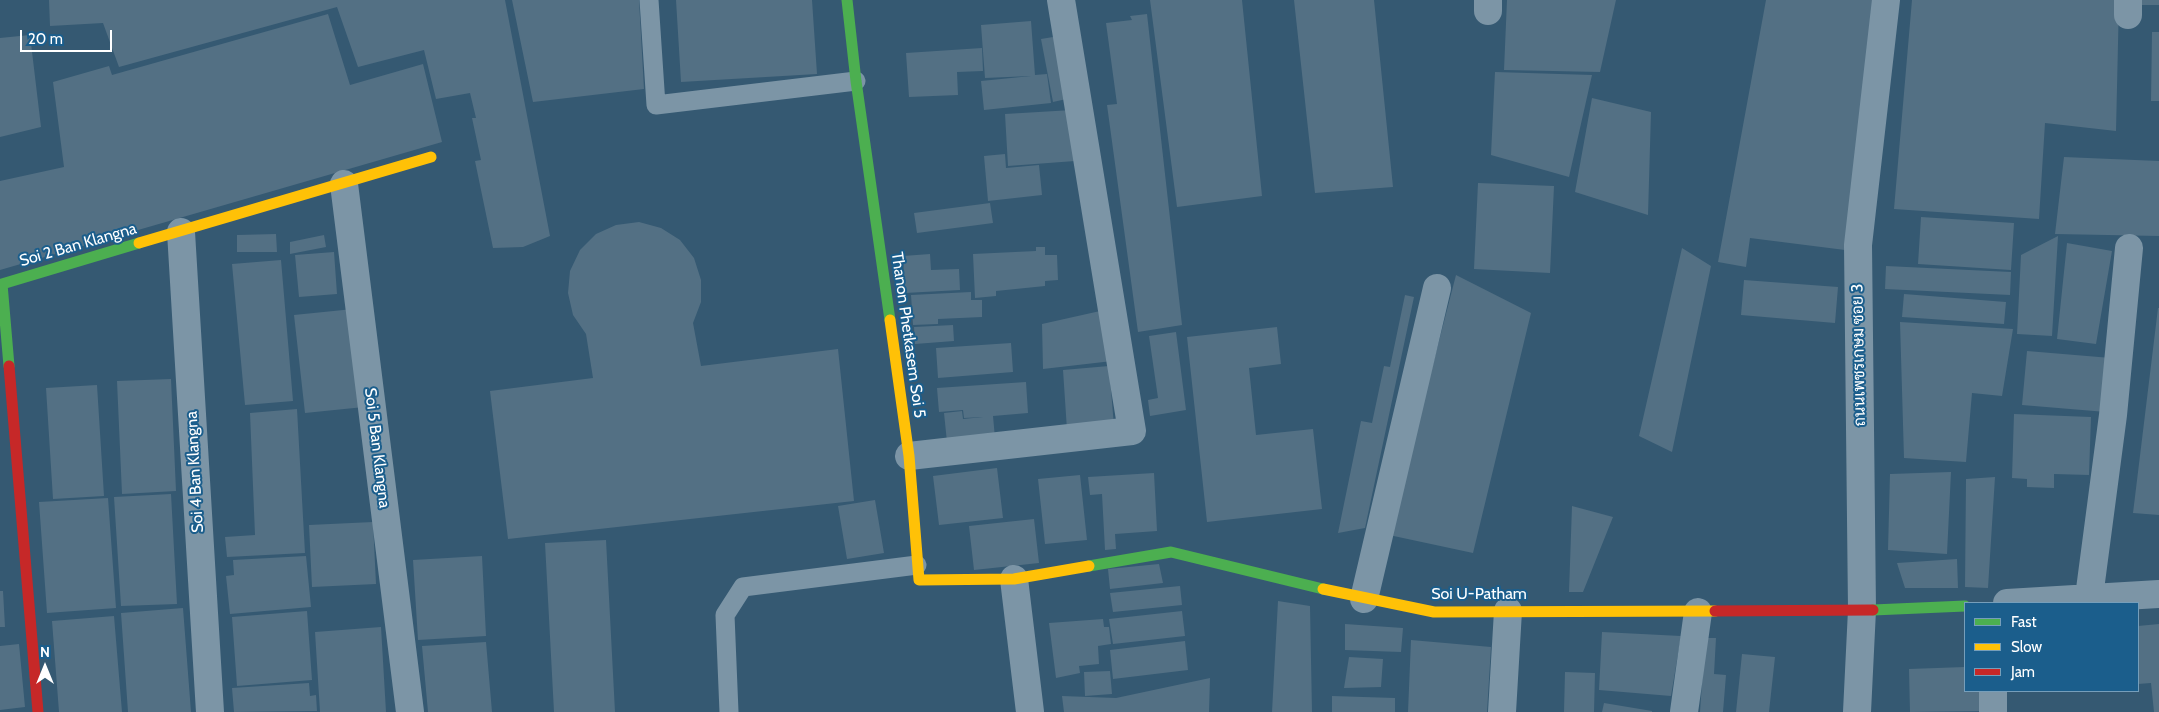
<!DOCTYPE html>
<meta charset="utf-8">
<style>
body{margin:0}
#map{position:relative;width:2159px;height:712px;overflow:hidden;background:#355972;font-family:Cabin,sans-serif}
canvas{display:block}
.legend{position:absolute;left:1964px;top:602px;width:175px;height:90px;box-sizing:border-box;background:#1b5e8c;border:1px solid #769eba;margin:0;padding:6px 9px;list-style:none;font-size:15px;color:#fff}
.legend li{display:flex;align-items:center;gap:10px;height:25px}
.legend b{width:25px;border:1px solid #769eba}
.north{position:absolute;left:20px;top:642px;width:50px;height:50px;-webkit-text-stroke:4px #1b5e8c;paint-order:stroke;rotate:0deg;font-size:14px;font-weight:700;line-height:20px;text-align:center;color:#fff}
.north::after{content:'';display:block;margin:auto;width:18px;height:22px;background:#fff;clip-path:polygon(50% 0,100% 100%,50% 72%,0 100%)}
.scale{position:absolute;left:20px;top:30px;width:92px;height:22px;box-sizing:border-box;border:2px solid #fff;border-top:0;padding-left:6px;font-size:15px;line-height:18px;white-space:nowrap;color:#fff;-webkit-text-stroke:4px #1b5e8c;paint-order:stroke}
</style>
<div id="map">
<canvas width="2159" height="712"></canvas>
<ul class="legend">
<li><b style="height:6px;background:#4caf50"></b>Fast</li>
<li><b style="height:6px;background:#ffc107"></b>Slow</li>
<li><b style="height:6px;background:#c62828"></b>Jam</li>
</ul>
<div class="north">N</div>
<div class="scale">20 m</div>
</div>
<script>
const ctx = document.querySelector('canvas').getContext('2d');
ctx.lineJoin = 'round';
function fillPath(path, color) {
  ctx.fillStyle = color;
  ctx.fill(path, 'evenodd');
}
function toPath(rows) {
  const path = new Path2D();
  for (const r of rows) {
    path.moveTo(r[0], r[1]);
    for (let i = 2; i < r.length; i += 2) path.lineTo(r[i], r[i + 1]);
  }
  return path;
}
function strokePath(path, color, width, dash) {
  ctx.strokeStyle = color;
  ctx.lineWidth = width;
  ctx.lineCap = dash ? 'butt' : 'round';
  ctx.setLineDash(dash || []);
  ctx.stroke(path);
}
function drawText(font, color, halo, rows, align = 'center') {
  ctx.font = font + ' Cabin,Sarabun,sans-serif';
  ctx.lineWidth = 4;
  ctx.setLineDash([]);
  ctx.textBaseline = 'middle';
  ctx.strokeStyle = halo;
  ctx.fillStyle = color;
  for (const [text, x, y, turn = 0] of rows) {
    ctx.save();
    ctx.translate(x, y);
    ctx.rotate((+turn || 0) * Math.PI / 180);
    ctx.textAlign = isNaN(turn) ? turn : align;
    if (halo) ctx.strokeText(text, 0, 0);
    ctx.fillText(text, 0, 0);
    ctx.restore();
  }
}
fillPath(toPath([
 [49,0,505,0,550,236,523,247,493,248,475,161,481,160,472,118,476,118,470,93,436,99,424,50,358,67,337,7,119,67,103,23,50,26],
 [512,0,639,0,644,89,533,102],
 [676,0,812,0,817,74,681,82],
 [1150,0,1242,0,1262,196,1177,207],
 [1294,0,1374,0,1393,187,1315,193],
 [1507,0,1616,0,1600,72,1504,70],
 [1766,0,1877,0,1845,250,1750,238,1746,267,1718,262],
 [1912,0,2119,0,2116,131,2045,123,2039,219,1894,209],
 [2139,0,2159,0,2159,5,2139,5],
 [328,14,350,85,423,64,442,142,0,270,0,181,64,167,53,82,109,66,112,75],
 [1147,14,1182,325,1138,332,1107,105,1117,104,1106,23,1132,20,1130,16],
 [1031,21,1035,75,1047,74,1051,103,984,110,981,81,1031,76,985,78,981,25],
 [2152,32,2159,32,2159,101,2151,101],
 [30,35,41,127,0,137,0,38],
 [1059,36,1071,98,1053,102,1041,39],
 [982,48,983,71,957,72,958,95,909,97,906,53],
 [1495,72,1592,75,1569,177,1491,155],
 [1592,98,1651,112,1648,215,1575,192],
 [1072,110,1075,161,1008,166,1005,114],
 [1005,154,1006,168,1039,165,1042,195,988,201,984,156],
 [2064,157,2159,161,2159,236,2055,234],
 [1478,183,1554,186,1550,273,1474,269],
 [990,203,993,223,917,233,914,213],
 [1921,217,2014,223,2011,270,1918,264],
 [639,222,661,228,680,240,694,258,701,280,701,302,693,323,701,366,838,349,854,501,508,539,490,391,593,378,586,334,573,315,568,293,570,271,580,250,596,234,616,225],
 [276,234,277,252,237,252,237,235],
 [324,235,326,247,290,254,290,242],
 [2058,236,2052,336,2017,334,2021,255],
 [2067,243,2112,251,2096,344,2057,339],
 [1036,247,1045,247,1045,255,1057,255,1058,280,1045,281,1045,286,996,291,996,296,975,298,973,254,1036,251],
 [1682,248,1711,266,1672,452,1639,436],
 [334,252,337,294,299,297,295,255],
 [930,254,931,270,959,269,960,290,905,293,903,256],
 [281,260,293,401,245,405,232,264],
 [1886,266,2011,272,2010,295,1885,289],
 [1456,275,1531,313,1473,553,1389,535],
 [1744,280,1838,287,1835,323,1741,315],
 [971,292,971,300,982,300,982,317,938,319,938,324,913,325,911,295],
 [1904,294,2006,302,2004,324,1902,317],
 [1405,295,1414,297,1365,528,1338,533,1361,421,1372,423,1384,366,1390,367],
 [1118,307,1121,360,1043,369,1042,324],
 [2158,308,2159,308,2159,515,2133,513],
 [353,309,364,407,305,413,294,315],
 [1900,322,2013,329,2002,396,1972,393,1966,462,1904,458],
 [953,325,954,341,915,344,914,327],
 [1277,327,1281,364,1249,368,1256,435,1313,429,1322,509,1207,522,1187,337],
 [1176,332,1186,410,1150,416,1148,400,1158,398,1149,336],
 [1011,343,1013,372,938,378,936,348],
 [2027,351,2111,358,2106,412,2022,405],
 [1109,366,1114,426,1067,430,1063,370],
 [171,379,176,491,122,494,117,381],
 [1026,382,1028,413,993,416,995,438,947,442,944,413,962,411,963,419,983,417,964,418,963,410,939,412,937,388],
 [97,385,104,496,53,499,46,388],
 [297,409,305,553,227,557,225,537,255,535,250,413],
 [2014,414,2091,417,2089,475,2054,474,2054,488,2027,487,2027,479,2012,478],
 [997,468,1003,518,939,525,933,476],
 [1951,472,1947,554,1888,550,1890,474],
 [1154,473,1157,531,1115,534,1116,549,1105,550,1102,494,1090,495,1088,477],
 [1080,475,1087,540,1045,544,1038,479],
 [1995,477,1988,588,1965,587,1966,479],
 [171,494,177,604,121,606,114,497],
 [108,498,116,608,47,613,39,502],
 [875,500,884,553,847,559,838,506],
 [1572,506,1613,517,1583,592,1569,592],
 [1034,519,1039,563,974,570,969,526],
 [373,522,376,584,312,587,309,525],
 [606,540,615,712,554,712,545,543],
 [306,556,311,607,230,614,226,576,234,575,233,560],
 [482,556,486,636,418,640,413,560],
 [1957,559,1958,588,1905,588,1897,563],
 [1159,564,1163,583,1110,589,1108,569],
 [1180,586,1182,605,1113,612,1110,593],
 [0,591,3,591,5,627,0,627],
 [1278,601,1310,606,1312,712,1272,712],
 [183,608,191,712,128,712,121,613],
 [307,611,312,680,237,686,232,617],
 [1182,611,1185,636,1113,644,1109,619],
 [114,616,122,712,59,712,52,621],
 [1103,619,1104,627,1109,627,1111,644,1098,646,1099,664,1079,666,1080,673,1056,678,1049,623],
 [1345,624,1403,628,1401,652,1345,650],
 [2159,624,2159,712,2154,712,2151,683,2138,684,2138,626],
 [381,627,386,712,320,712,315,632],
 [1602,632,1681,636,1671,696,1599,690],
 [1705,638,1716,638,1714,674,1726,675,1723,712,1700,712],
 [1411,640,1491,647,1487,712,1408,712],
 [1185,641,1188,670,1113,679,1110,650],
 [486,642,492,712,428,712,422,646],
 [19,644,25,707,0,710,0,646],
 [1742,654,1775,657,1769,712,1736,712],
 [1349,657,1383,659,1381,687,1344,688],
 [1965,667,1965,691,1986,691,1986,711,1910,712,1909,669],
 [1110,671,1112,694,1085,696,1084,672],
 [1565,672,1595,673,1594,712,1564,712],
 [1210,678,1209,712,1064,712,1062,696,1116,698],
 [309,683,310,696,316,695,317,711,234,712,232,688],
 [1332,696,1395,698,1395,712,1332,712],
 [1604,703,1652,711,1652,712,1602,712]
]), '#537084');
strokePath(toPath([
 [649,0,656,105,856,81],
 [729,712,725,615,743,587,917,565]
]), '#7c95a6', 19);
strokePath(toPath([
 [1488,0,1488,11],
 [2128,15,2128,0],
 [344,184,410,712],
 [181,232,210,712],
 [909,456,1132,431,1061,0],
 [1014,579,1030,712],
 [2089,597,2113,415,2129,248],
 [1364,599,1437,288],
 [2007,603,2159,594],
 [1993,691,1993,712],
 [1502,712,1508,611],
 [1684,712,1698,612],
 [1857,712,1862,610,1858,245,1886,0]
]), '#7c95a6', 28);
strokePath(toPath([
 [847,0,856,81,890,320],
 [9,366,2,284,139,243],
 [1089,566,1171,552,1323,589],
 [1873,610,1965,606]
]), '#4caf50', 11);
strokePath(toPath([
 [139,243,431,157],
 [890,320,909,456,919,580,1014,579,1089,566],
 [1323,589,1434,612,1715,611]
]), '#ffc107', 11);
strokePath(toPath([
 [9,366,38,712],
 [1715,611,1873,610]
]), '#c62828', 11);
drawText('16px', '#fff', '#1b5e8c', [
 ["Soi 2 Ban Klangna",78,245,-16],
 ["Thanon Phetkasem Soi 5",908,335,82],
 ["ถนนเพชรเกษม ซอย 3",1859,355,-91],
 ["Soi 5 Ban Klangna",377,448,83],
 ["Soi 4 Ban Klangna",195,472,-93],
 ["Soi U-Patham",1479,594]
]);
</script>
